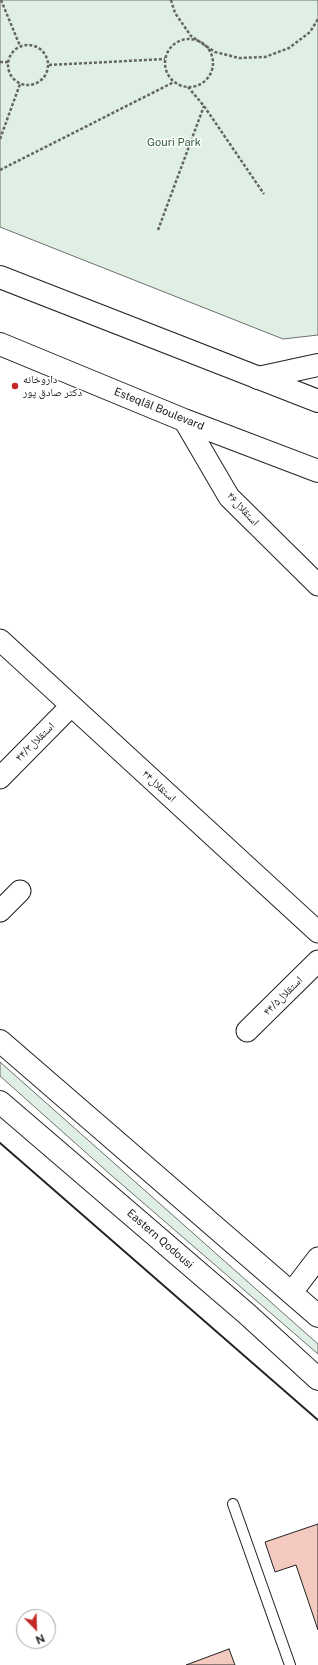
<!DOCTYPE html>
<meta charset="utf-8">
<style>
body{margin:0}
#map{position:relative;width:318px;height:1665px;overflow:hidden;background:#fff;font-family:"Public Sans",sans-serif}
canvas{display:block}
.north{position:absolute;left:16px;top:1609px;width:40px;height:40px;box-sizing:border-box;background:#fff;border:1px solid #a7a7a7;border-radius:50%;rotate:157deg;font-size:11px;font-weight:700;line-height:16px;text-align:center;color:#222}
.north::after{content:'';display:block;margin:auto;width:14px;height:18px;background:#c62828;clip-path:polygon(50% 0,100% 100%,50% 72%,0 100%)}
</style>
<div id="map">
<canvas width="318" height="1665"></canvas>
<div class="north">N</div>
</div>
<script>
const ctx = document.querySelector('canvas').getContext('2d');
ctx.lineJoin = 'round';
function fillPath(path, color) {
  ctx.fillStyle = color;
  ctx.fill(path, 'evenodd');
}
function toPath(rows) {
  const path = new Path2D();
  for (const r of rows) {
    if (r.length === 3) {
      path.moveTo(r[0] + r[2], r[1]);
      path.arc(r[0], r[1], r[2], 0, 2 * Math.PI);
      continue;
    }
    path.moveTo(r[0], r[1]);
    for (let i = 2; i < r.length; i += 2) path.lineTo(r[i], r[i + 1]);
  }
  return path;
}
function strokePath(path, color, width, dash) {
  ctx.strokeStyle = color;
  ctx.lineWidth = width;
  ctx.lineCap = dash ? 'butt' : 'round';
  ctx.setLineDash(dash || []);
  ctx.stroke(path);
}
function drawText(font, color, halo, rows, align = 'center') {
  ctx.font = font + ' "Public Sans","Noto Naskh Arabic",sans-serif';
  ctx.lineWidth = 3;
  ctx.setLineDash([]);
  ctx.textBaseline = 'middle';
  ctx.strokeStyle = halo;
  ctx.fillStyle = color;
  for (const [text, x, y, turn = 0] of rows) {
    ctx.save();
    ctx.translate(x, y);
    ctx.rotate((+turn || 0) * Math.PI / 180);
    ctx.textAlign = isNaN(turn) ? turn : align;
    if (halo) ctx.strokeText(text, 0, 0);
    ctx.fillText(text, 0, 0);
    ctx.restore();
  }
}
const green = toPath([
 [0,0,318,0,318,335,283,339,0,227,0,0],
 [0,1062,318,1344,318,1354,111,1175,0,1076,0,1062]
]);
fillPath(green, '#e0efe3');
strokePath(green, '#6f6f6f', 1);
const building = toPath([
 [318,1524,318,1630,296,1565,275,1572,265,1542,318,1524],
 [229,1649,235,1665,186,1665,229,1649]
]);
fillPath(building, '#f3c9c0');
strokePath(building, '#222', 1);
const lane = toPath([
 [233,1504,290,1665]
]);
const street = toPath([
 [184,420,229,497,318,585],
 [0,640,318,932],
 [0,778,71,706],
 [0,911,20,891],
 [247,1031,318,961],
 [292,1292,318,1258]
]);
const secondary = toPath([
 [0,277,318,401],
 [0,344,184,420,318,471],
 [0,1041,318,1316],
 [0,1102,247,1314,318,1379]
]);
const primary = toPath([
 [258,378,318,365]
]);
strokePath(lane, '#222', 12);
strokePath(street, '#222', 23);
strokePath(secondary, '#222', 24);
strokePath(primary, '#222', 24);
strokePath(toPath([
 [1,0,20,46],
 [171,0,175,13,191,36,215,52,239,58,265,57,289,48,310,32,318,19],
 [189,63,24],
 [28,65,20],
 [0,62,8,62],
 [49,65,165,59],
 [188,87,204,106,264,194],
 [0,139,20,84],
 [0,170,174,82],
 [158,230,204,106]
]), '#646464', 2.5, [3, 2]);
strokePath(lane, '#fff', 10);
strokePath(street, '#fff', 21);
strokePath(secondary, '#fff', 22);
strokePath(primary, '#fff', 22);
strokePath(toPath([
 [0,1143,318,1420]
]), '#222', 2);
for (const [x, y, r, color] of [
 [15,386,4,"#c62828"]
]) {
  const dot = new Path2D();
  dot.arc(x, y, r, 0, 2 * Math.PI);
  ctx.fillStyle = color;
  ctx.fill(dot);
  strokePath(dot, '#fff', 1.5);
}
drawText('11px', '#2f5e38', '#fff', [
 ["Gouri Park",174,143]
]);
drawText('11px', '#222', '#fff', [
 ["داروخانه",23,380],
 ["دکتر صادق پور",23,393]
], 'left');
drawText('11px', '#222', '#fff', [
 ["Esteqlāl Boulevard",159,409,22],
 ["استقلال۴۶",243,509,47],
 ["استقلال۴۴/۳",35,742,-45],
 ["استقلال۴۴",159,786,43],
 ["استقلال۴۴/۵",283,996,-45],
 ["Eastern Qodousi",160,1239,41]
]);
</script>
